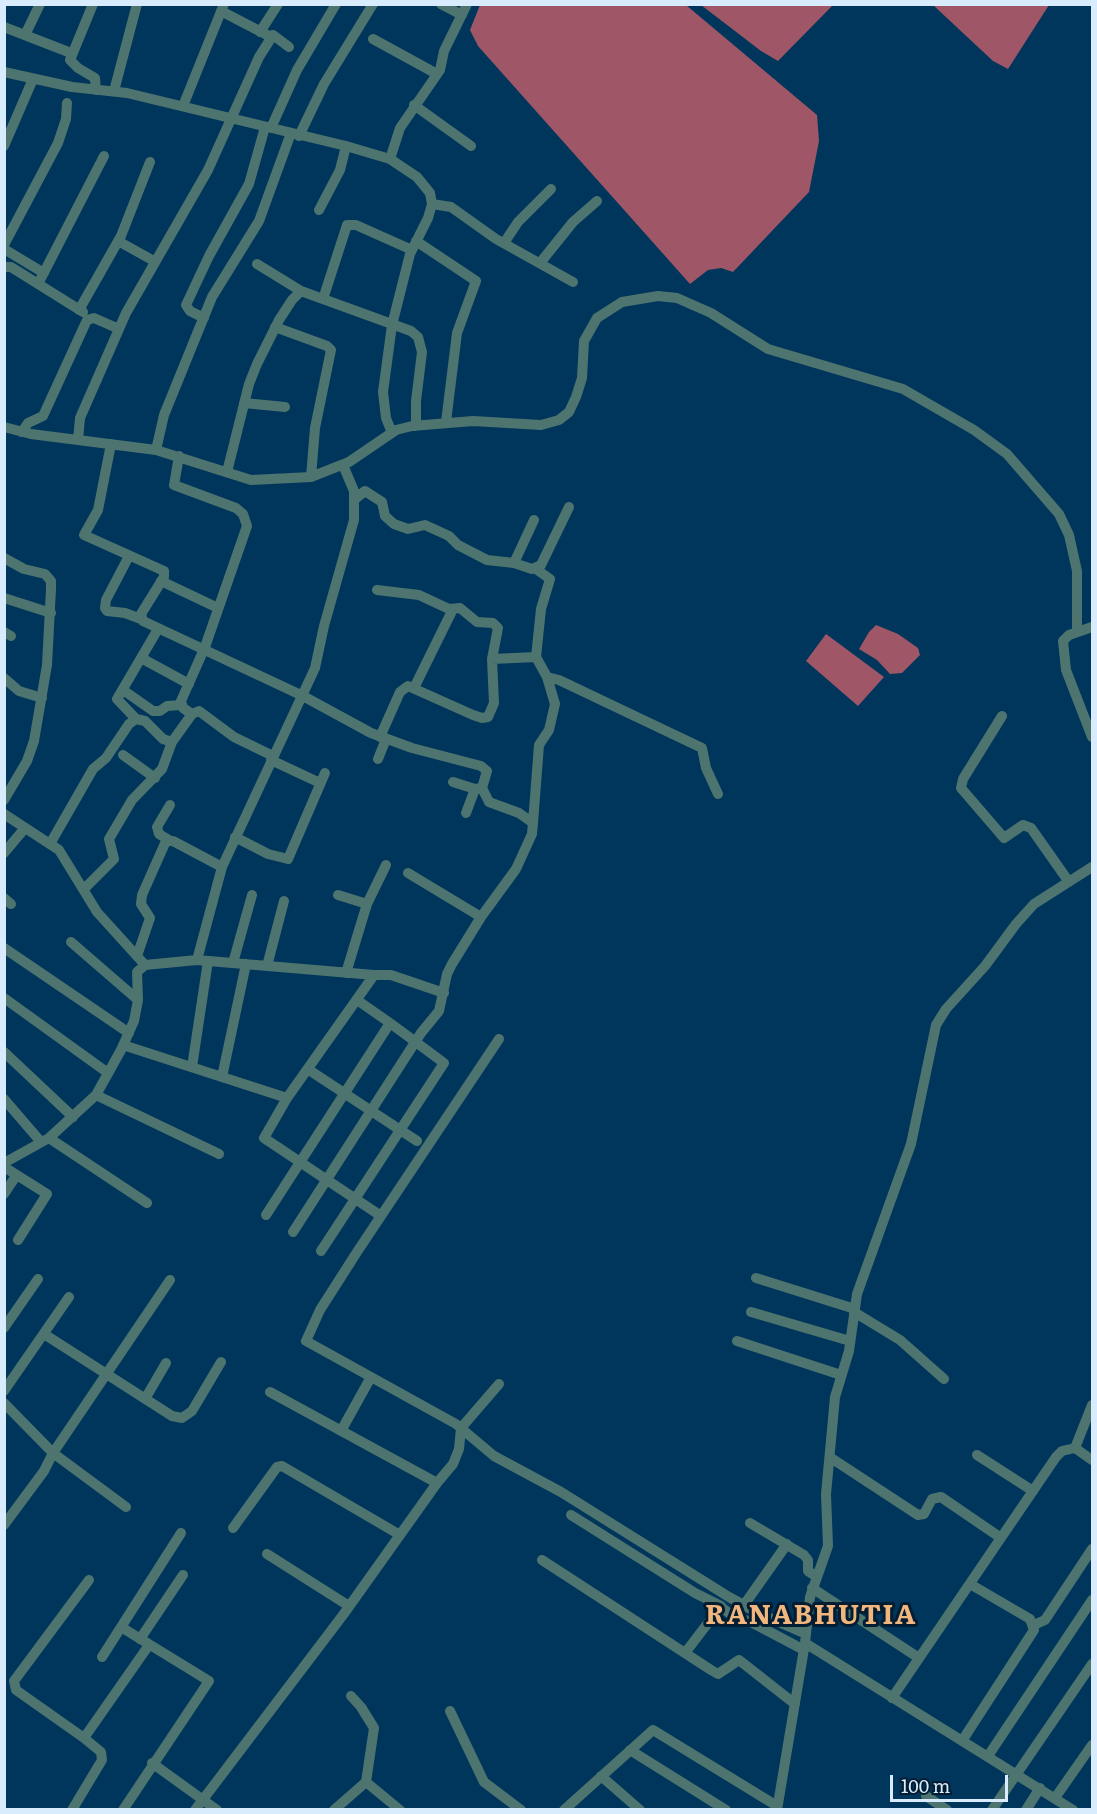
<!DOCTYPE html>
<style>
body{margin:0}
#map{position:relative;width:1097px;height:1814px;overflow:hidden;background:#00365b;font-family:Literata,serif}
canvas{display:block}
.frame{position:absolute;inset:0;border:6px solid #d8ecfd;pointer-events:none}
.scale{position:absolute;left:890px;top:1775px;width:118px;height:27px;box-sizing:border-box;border:3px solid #d8ecfd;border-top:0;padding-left:8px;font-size:18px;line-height:21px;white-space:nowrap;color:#d8ecfd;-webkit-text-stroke:4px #021c32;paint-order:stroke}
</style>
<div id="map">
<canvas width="1097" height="1814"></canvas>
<div class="frame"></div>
<div class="scale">100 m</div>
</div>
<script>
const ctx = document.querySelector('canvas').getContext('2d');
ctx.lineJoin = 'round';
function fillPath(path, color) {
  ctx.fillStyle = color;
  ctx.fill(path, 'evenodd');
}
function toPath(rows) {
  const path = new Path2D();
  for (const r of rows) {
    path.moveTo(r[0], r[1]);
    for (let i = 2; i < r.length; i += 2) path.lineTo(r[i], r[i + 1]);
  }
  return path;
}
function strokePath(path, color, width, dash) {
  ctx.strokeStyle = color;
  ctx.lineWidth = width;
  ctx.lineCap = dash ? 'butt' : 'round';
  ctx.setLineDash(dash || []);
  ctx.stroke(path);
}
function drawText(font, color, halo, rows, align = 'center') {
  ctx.font = font + ' Literata,serif';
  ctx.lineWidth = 6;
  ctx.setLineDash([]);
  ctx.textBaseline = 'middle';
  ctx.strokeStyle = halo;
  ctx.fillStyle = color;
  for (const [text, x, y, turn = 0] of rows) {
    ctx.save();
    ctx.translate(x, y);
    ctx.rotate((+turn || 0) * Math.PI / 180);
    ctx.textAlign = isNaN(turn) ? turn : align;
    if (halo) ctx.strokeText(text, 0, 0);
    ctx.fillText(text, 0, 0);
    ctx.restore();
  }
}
fillPath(toPath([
 [480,5,686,5,817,115,819,141,809,192,733,272,721,268,708,270,690,284,478,46,470,30],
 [701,5,833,5,778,61,761,51],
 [933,5,1049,5,1008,69,993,61],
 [876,625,898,634,918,648,920,655,902,673,890,674,877,660,859,649,869,632],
 [826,634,884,677,858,706,806,661]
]), '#9f5667');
strokePath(toPath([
 [93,4,70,60,78,68,95,78,96,90],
 [441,4,462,15],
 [221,11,271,37],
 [4,27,71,53],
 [260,32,278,4],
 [25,35,40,4],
 [373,39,437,74],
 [4,72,72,87,127,93,346,146,390,159,417,177,430,193,432,204,428,218,410,254,392,325,383,392,386,418,392,433],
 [114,91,137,4],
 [414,105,471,146],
 [183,106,224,4],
 [271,128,297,70,336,4],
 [299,136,324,84,373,4],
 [4,146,33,79],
 [390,159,400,128,440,70,444,51,467,4],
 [432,204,451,207,496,239,573,282],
 [319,210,340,170,346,146],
 [118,241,154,261],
 [416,241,476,281,457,333,446,422],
 [504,243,518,222,551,189],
 [4,245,58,143,66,119,67,103],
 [4,249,44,273],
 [540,263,573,222,597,201],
 [257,264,301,291],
 [4,267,11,267,83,312],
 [38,284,104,156],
 [323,299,347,225,356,225,412,250],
 [79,310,121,236,150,162],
 [204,318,190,311,186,305,209,256,249,184,265,127],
 [275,327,327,346,331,350,315,428,311,477],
 [244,403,285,407],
 [4,427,31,434,156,450,251,480,311,477,349,462,396,430,412,426,473,421,541,425,559,420,569,412,576,397,582,378,584,341,597,318,622,302,658,296,677,298,711,313,768,349,903,389,974,430,1007,454,1059,514,1069,535,1077,571,1077,632],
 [22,432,28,423,43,416,87,320,94,318,119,329],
 [78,440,80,418,126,313,208,170,259,57,273,35,289,47],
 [111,444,98,510,84,535,164,571,164,577,141,614,143,621,303,696,371,733,412,748,481,766,487,771,482,788,489,802,519,813,533,823,532,834,516,869,481,917,452,964,447,974,439,1011,421,1033,293,1232],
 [156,450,164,415,212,297,259,221,291,133],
 [179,456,174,485,236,508,243,514,247,526,205,647,181,701,183,708,192,714],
 [227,472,249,384,257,364,279,320,292,300,301,291,411,331,418,337,422,352,416,401,416,426],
 [355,499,365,491,382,502,385,516,394,524,408,529,425,525,449,536,458,545,487,560,514,563,532,569,541,565,569,507],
 [129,556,106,600,105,608,107,611,125,613,141,619],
 [4,558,24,569,45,574,51,581,51,589,47,665,34,741,27,761,4,800],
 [514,563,534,520],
 [161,581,218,608],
 [377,590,419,595,449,609,460,608,477,622,493,623,498,628,492,659,494,703,488,717,482,718,473,715,408,686,400,692,380,737],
 [4,598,51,613],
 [1092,627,1069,635,1063,641,1066,670,1092,737],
 [4,632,11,636],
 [143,659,189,684],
 [492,659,536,657],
 [547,677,559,680,702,748,706,768,718,794],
 [4,678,19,691,42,698],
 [414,688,453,609],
 [123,690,153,711,160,711,167,706,181,705],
 [1002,716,963,779,961,788,1004,838,1023,825,1031,828,1069,882],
 [136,719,117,699,158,629],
 [123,755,155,778],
 [378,759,386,739],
 [271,760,320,783],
 [453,782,475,789],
 [466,813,475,789,482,788],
 [4,814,59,850,97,912,145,965],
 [533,823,539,745,549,730,555,704,547,677,536,657,541,609,550,579,536,569],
 [235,837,268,854,288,859,325,773],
 [169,840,159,834,157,827,170,805],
 [50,844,93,769,106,758,129,724,136,719,145,721,163,739,172,742,192,714,199,711,234,737,273,756],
 [4,853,25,828],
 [408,873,481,917],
 [84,889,114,859,109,839,132,800,162,769,172,742],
 [338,895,367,904],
 [4,898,11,904],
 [71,942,138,1000],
 [4,948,129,1033],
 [137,956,150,918,141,904,142,895,166,841,173,841,222,867],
 [197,960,222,867,315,668,324,626,354,520,354,491,343,465],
 [233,963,252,895],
 [267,966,284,901],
 [346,973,367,904,386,865],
 [374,975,287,1098,264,1138,381,1216],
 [4,998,108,1073],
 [499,1039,357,1252,320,1310,306,1341,456,1424,494,1456,561,1492,729,1597,758,1613,806,1634],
 [123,1045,287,1098],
 [4,1052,73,1117],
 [192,1067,208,961],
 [309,1070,417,1141],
 [222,1077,246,964],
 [96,1095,219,1154],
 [4,1099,41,1142],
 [49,1138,147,1203],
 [4,1163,49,1138,96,1095,121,1050,134,1021,138,1000,137,972,145,965,197,960,374,975,391,975,444,993],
 [4,1167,47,1194,18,1240],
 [4,1194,16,1176],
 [266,1215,390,1023,357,1000],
 [321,1251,444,1063,390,1023],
 [756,1278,855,1309],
 [751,1312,850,1341],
 [854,1312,900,1340,944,1379],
 [4,1328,38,1279],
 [44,1334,172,1416,182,1418,192,1411,221,1362],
 [737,1341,841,1375],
 [4,1391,69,1297],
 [270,1392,437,1483],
 [145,1399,166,1363],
 [4,1403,53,1453,44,1471,4,1525],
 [341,1431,371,1377],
 [1075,1448,1092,1405],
 [977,1455,1033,1491],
 [831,1458,918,1515,924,1514,932,1499,941,1497,1001,1538],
 [126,1507,53,1453,170,1280],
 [571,1515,695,1593,721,1606,685,1653],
 [750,1523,804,1555,808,1560,808,1571,817,1577],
 [233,1528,277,1467,282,1466,400,1535],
 [267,1554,349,1606],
 [542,1560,711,1670,718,1674,739,1660,795,1704],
 [812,1588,919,1658],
 [744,1605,787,1544],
 [721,1607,737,1619,749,1621,804,1650],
 [1034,1625,1045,1620,1092,1549],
 [121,1627,209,1681,123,1810],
 [140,1639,183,1575],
 [805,1643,1073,1810],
 [102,1657,181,1533],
 [351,1696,361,1707,374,1728,366,1782],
 [892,1698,1056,1457,1062,1451,1075,1448,1092,1460],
 [450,1711,484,1782,521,1810],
 [84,1738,16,1690,14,1681,89,1580],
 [962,1741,1034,1630,1030,1619,970,1584],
 [630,1750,726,1810],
 [988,1756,1092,1600],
 [152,1763,217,1810],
 [601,1776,640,1810],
 [926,1796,947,1810],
 [1055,1798,1092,1745],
 [72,1810,102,1760,101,1752,84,1738,149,1645],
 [195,1810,343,1615,437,1483,453,1464,459,1449,461,1428,499,1384],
 [334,1810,366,1782,400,1810],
 [564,1810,653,1730,777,1806],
 [777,1810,805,1643,810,1597,828,1546,826,1494,835,1397,849,1351,857,1294,911,1144,936,1025,946,1009,985,966,1016,924,1034,904,1092,867],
 [992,1810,1092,1664],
 [1026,1810,1040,1788]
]), '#4d746f', 10);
ctx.letterSpacing = '1.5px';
drawText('bold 27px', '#f0b67d', '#021c32', [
 ["RANABHUTIA",811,1616]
]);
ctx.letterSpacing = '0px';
</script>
